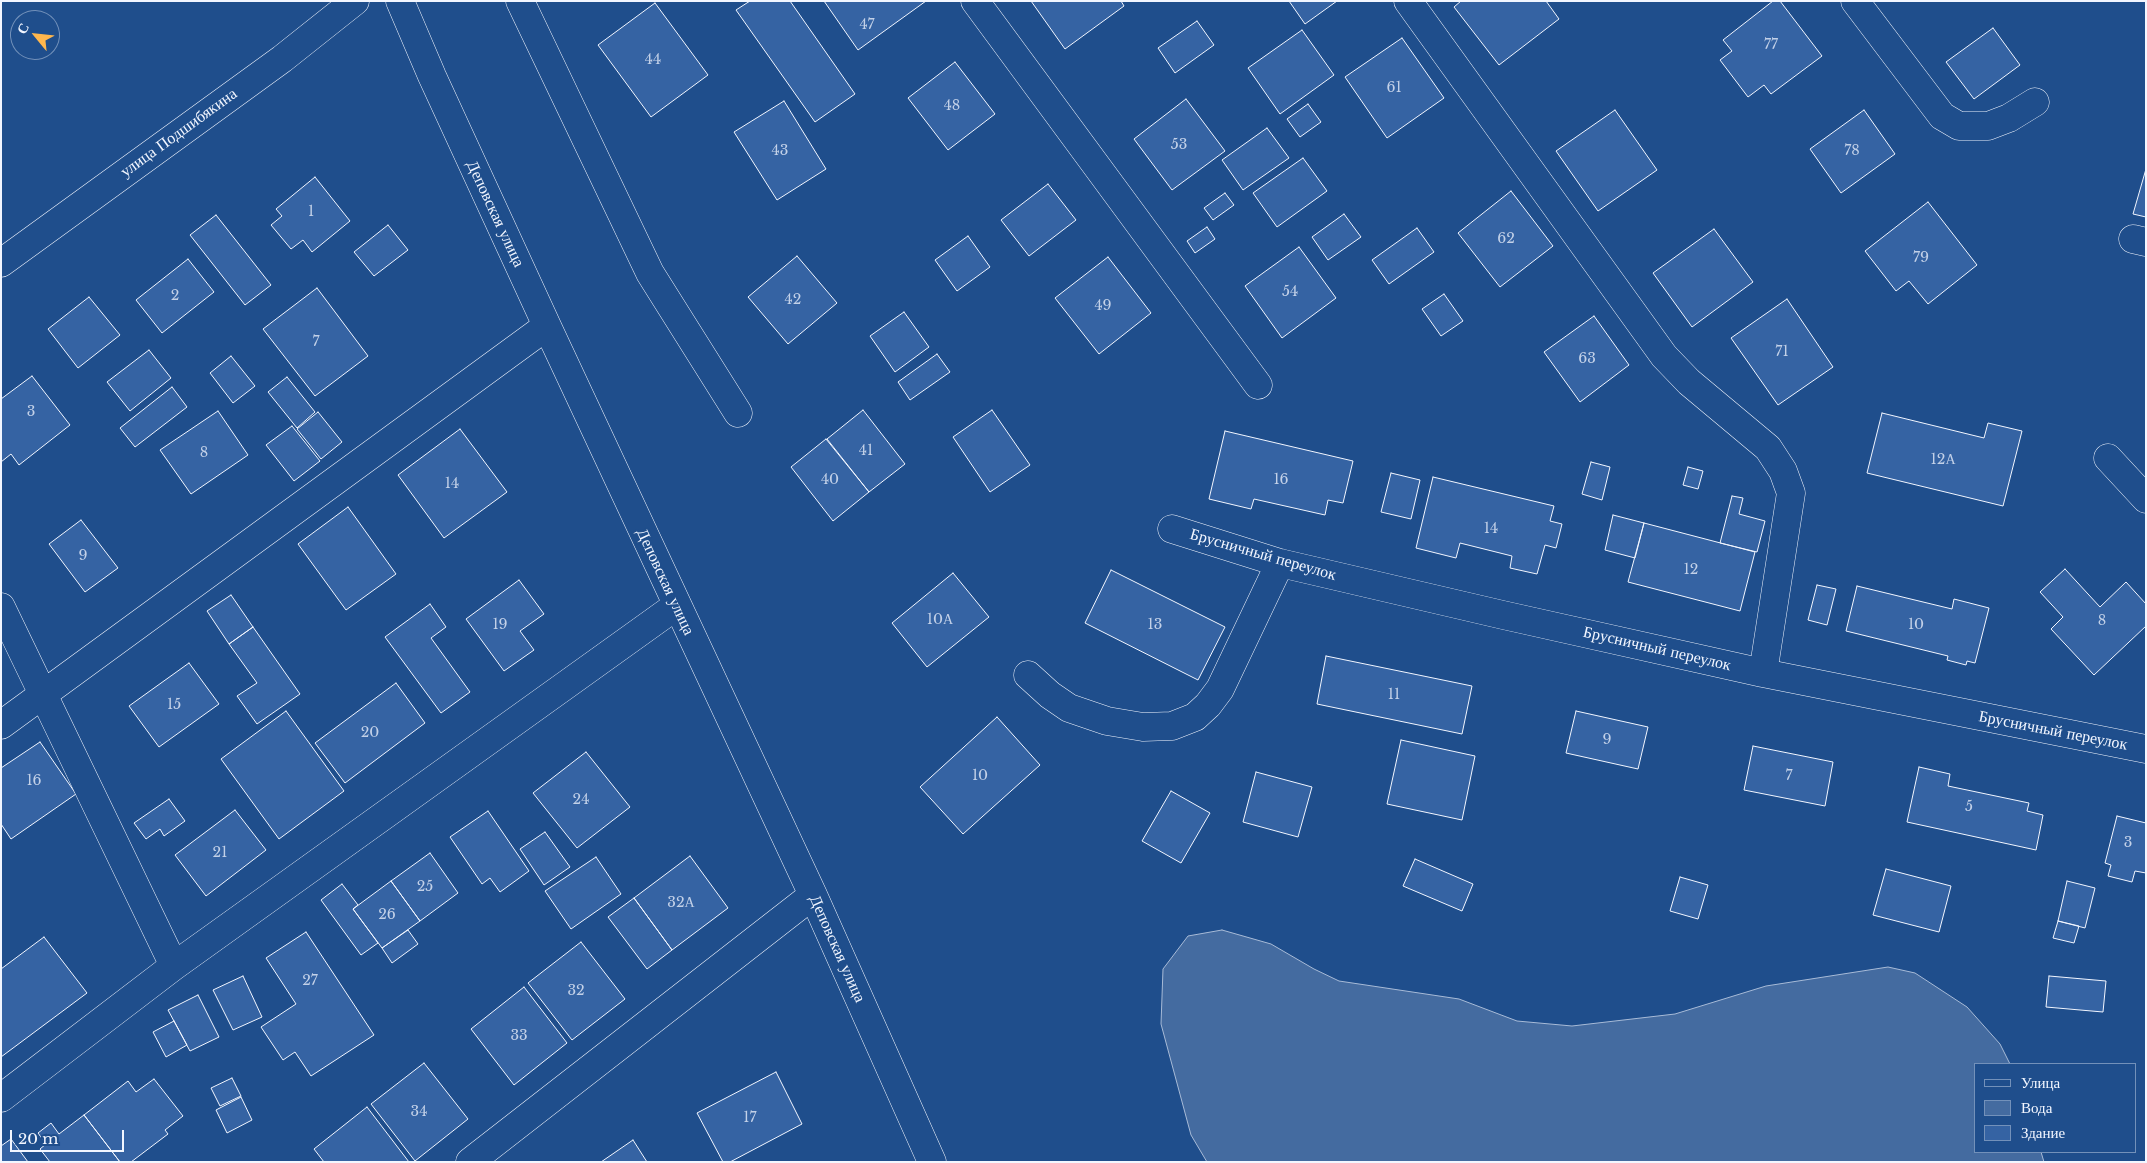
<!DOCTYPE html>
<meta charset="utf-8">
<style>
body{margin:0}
#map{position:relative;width:2147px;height:1163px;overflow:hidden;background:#1f4e8c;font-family:"Libre Baskerville",serif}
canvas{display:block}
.frame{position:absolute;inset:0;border:2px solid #f2f6ff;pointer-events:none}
.legend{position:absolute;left:1974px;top:1063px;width:162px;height:90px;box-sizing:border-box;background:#1f4e8c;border:1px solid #7391ba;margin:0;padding:6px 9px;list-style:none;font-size:15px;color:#f2f6ff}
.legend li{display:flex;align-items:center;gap:10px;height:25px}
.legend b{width:25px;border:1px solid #7391ba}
.north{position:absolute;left:10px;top:10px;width:50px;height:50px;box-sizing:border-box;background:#1f4e8c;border:1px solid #7391ba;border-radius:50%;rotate:298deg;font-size:14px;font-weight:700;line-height:20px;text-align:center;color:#f2f6ff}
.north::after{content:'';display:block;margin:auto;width:18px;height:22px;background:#ffb74d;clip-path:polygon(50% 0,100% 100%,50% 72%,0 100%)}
.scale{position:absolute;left:10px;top:1130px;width:114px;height:22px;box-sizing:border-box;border:2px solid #f2f6ff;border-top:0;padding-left:6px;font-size:15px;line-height:18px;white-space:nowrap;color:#f2f6ff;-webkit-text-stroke:4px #1f4e8c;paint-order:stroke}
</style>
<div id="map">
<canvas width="2147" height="1163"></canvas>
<div class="frame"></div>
<ul class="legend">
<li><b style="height:6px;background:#1f4e8c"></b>Улица</li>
<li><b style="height:14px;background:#446ba0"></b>Вода</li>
<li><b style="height:14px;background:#3563a3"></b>Здание</li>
</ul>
<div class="north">С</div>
<div class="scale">20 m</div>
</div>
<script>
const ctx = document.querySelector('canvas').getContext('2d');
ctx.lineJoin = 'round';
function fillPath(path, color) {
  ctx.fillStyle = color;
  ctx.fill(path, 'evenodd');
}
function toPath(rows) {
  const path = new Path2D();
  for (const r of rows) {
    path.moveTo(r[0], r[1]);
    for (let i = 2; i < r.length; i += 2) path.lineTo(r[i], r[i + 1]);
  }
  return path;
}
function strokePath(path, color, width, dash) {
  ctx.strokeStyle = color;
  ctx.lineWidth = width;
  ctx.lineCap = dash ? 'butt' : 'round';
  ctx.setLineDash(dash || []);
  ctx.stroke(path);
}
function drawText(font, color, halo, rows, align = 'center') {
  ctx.font = font + ' "Libre Baskerville",serif';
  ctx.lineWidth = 4;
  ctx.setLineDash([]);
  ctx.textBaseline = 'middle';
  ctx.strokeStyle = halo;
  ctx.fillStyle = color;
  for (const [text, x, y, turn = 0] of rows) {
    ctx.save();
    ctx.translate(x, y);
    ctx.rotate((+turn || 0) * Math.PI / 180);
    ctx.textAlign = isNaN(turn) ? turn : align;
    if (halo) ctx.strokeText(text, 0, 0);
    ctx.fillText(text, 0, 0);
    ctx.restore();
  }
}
const water = toPath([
 [1222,930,1271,944,1314,969,1339,981,1459,999,1517,1021,1572,1026,1675,1014,1766,986,1888,967,1915,973,1967,1007,2000,1044,2010,1064,1976,1064,1976,1152,2041,1152,2044,1162,1207,1162,1191,1135,1161,1024,1163,969,1188,936,1222,930]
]);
fillPath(water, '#446ba0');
strokePath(water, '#a8bbd7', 1);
const building = toPath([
 [750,1,790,1,855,94,815,122,736,10,750,1],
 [824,1,926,1,858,50,824,1],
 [1031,1,1121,1,1124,6,1065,49,1031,1],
 [1289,1,1337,1,1305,24,1289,1],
 [1461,1,1546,1,1559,19,1499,65,1454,7,1461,1],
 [1773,1,1780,1,1822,56,1771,94,1764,85,1748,97,1720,60,1732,51,1723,40,1773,1],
 [655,3,708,75,651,117,598,45,655,3],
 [1197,21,1214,45,1175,73,1158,48,1197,21],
 [1993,28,2020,65,1974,99,1946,62,1993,28],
 [1302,30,1334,75,1280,114,1248,68,1302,30],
 [1402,38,1444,98,1387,138,1345,77,1402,38],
 [955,62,995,114,948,150,908,98,955,62],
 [1186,99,1225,151,1172,190,1134,139,1186,99],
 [784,101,826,169,777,200,734,132,784,101],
 [1308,104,1321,122,1300,137,1287,119,1308,104],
 [1615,110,1657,170,1598,211,1556,151,1615,110],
 [1864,110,1895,154,1841,193,1810,149,1864,110],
 [1267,128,1289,158,1243,190,1222,160,1267,128],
 [1303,158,1327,191,1277,227,1253,193,1303,158],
 [2146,169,2146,217,2133,214,2146,169],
 [315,177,350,221,312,252,303,240,291,249,271,225,282,216,276,209,315,177],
 [1048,184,1076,220,1029,256,1001,220,1048,184],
 [1511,191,1553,246,1500,287,1458,233,1511,191],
 [1225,193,1234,205,1213,220,1204,208,1225,193],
 [1928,202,1977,265,1928,304,1909,281,1896,291,1865,251,1928,202],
 [1344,214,1361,237,1328,260,1312,237,1344,214],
 [216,215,271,285,245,305,190,235,216,215],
 [388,225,408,250,374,276,354,252,388,225],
 [1207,227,1215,239,1195,253,1187,241,1207,227],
 [1417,228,1434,252,1389,284,1372,260,1417,228],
 [1714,229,1753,282,1692,327,1653,273,1714,229],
 [968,236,990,267,957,291,935,260,968,236],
 [1299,247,1336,298,1282,338,1245,286,1299,247],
 [797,256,837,303,788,344,748,297,797,256],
 [1108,257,1151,313,1099,354,1055,298,1108,257],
 [188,259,214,292,162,333,136,300,188,259],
 [317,288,368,356,315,396,263,329,317,288],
 [1444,294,1463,321,1441,336,1422,309,1444,294],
 [89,297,120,335,78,368,48,329,89,297],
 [1787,299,1833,367,1778,405,1731,338,1787,299],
 [904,312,929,347,895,372,870,336,904,312],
 [1594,316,1629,365,1580,402,1544,352,1594,316],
 [149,350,171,378,130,411,107,382,149,350],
 [937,354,950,372,910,400,898,382,937,354],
 [231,356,255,386,233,403,210,373,231,356],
 [32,376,70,425,19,465,11,454,1,462,1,399,32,376],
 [287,377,315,412,297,428,268,392,287,377],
 [172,387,187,407,135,447,120,428,172,387],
 [863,410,905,464,869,492,827,439,863,410],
 [992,410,1030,465,990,492,953,437,992,410],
 [218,411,248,455,191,494,160,450,218,411],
 [318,412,342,442,321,459,297,429,318,412],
 [1882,413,1984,438,1988,423,2022,431,2003,506,1867,473,1882,413],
 [292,426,320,461,294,481,266,445,292,426],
 [460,429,507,492,444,538,398,475,460,429],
 [1225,431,1353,461,1343,503,1328,500,1325,515,1254,499,1251,509,1209,499,1225,431],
 [826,439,869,492,833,521,791,467,826,439],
 [1591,462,1610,467,1602,500,1582,494,1591,462],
 [1688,467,1703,471,1698,489,1683,485,1688,467],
 [1391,473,1420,480,1411,519,1381,512,1391,473],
 [1433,477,1554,506,1550,521,1562,524,1556,548,1545,545,1537,574,1510,568,1512,556,1460,543,1456,558,1416,548,1433,477],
 [1732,496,1743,498,1739,514,1765,521,1757,552,1720,543,1732,496],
 [348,507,396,574,346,610,298,544,348,507],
 [1613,515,1644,523,1635,558,1605,550,1613,515],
 [81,520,118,568,85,592,49,544,81,520],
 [1644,523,1755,552,1740,611,1628,582,1644,523],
 [2065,569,2100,607,2126,582,2146,604,2146,626,2094,675,2051,629,2063,617,2040,592,2065,569],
 [1111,570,1225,627,1198,680,1085,623,1111,570],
 [953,573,989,617,927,667,892,623,953,573],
 [519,580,544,614,520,631,534,650,504,671,466,619,519,580],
 [1817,585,1836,589,1827,625,1808,620,1817,585],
 [1857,586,1952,609,1954,599,1989,608,1975,663,1967,661,1966,665,1947,660,1948,656,1846,631,1857,586],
 [231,595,253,627,229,644,207,611,231,595],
 [430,604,446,627,431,638,470,692,441,713,385,637,430,604],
 [253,627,300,694,257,724,237,696,257,683,229,644,253,627],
 [1326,656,1472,686,1462,734,1317,704,1326,656],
 [189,663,219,704,159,747,129,706,189,663],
 [396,683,425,723,345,783,315,743,396,683],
 [286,711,344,791,279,839,221,759,286,711],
 [1576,711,1648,727,1638,769,1566,753,1576,711],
 [997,717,1040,765,963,834,920,787,997,717],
 [1401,740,1475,756,1462,820,1387,804,1401,740],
 [40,742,76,794,11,839,1,824,1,768,40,742],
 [1753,746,1833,762,1825,806,1744,790,1753,746],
 [586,752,630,807,577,848,533,793,586,752],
 [1919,767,1950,774,1948,786,2029,803,2027,811,2043,815,2036,850,1907,822,1919,767],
 [1256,772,1312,787,1298,837,1243,822,1256,772],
 [1171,791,1210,813,1181,863,1142,841,1171,791],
 [169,799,185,821,164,836,160,829,146,839,134,823,169,799],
 [235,810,266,850,206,896,175,855,235,810],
 [488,811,529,871,500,892,490,878,482,884,450,837,488,811],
 [2117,816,2146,823,2146,873,2135,871,2132,882,2108,876,2111,865,2105,863,2117,816],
 [545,832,570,867,544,885,520,849,545,832],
 [430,853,458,893,420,921,391,881,430,853],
 [690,856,728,908,672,950,634,898,690,856],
 [596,857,621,894,571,929,545,891,596,857],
 [1415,859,1473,884,1462,911,1403,886,1415,859],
 [1886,869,1951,886,1939,932,1873,915,1886,869],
 [1680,877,1708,885,1698,919,1670,911,1680,877],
 [391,881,420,921,382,948,353,909,391,881],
 [2067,881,2095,888,2085,928,2058,921,2067,881],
 [342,884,358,905,353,909,378,943,361,955,321,900,342,884],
 [634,898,672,950,647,969,608,917,634,898],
 [2058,921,2079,926,2074,943,2053,938,2058,921],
 [408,930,418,944,392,963,382,948,408,930],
 [306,932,374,1035,311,1076,295,1052,283,1060,261,1027,296,1004,266,958,306,932],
 [44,937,87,993,1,1057,1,969,44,937],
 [581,942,625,999,572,1040,528,983,581,942],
 [243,976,262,1017,233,1030,213,990,243,976],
 [2049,976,2106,981,2103,1012,2046,1007,2049,976],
 [524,987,567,1043,514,1085,471,1029,524,987],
 [198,995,219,1037,190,1051,168,1010,198,995],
 [174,1021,187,1045,166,1057,153,1032,174,1021],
 [424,1063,468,1119,415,1161,371,1104,424,1063],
 [776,1072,802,1124,730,1162,723,1162,697,1113,776,1072],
 [232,1078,241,1096,220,1106,211,1088,232,1078],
 [154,1079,183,1116,165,1130,168,1134,131,1162,120,1162,84,1115,128,1081,136,1092,154,1079],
 [241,1097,252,1120,227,1133,216,1110,241,1097],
 [367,1107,409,1162,324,1162,314,1149,367,1107],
 [84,1115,120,1162,50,1162,40,1149,46,1144,38,1133,51,1123,59,1134,84,1115],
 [11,1139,28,1162,1,1162,1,1146,11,1139],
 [633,1140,647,1162,601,1162,633,1140]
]);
fillPath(building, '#3563a3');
strokePath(building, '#f2f6ff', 1);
const minor = toPath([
 [400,1,432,76,547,326,813,895,932,1162],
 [520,1,650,273,738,413],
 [975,1,1258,385],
 [1408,1,1664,356,1689,382,1768,448,1783,471,1791,493,1763,673],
 [1855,1,1942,116,1959,126,1988,126,2009,118,2035,102],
 [2133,239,2146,242],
 [2108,458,2146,499],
 [1172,529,1280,563,1503,615,1763,673,2146,749],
 [1,607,174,966],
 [1028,675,1050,695,1069,708,1107,721,1143,727,1172,726,1195,717,1208,705,1220,689,1280,563],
 [1,725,547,326],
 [1,1098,174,966,676,606],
 [470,1162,813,895]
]);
const major = toPath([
 [1,263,282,59,355,1]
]);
strokePath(minor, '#f2f6ff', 29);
strokePath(major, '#f2f6ff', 29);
strokePath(minor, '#1f4e8c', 28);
strokePath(major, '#1f4e8c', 28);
drawText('14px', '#c3d1e8', null, [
 ["47",867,25],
 ["77",1771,45],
 ["44",653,60],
 ["61",1394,88],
 ["48",952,106],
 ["53",1179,145],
 ["43",780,151],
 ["78",1852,151],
 ["1",311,212],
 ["62",1506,239],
 ["79",1921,258],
 ["54",1290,292],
 ["2",175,296],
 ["42",793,300],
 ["49",1103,306],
 ["7",316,342],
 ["71",1782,352],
 ["63",1587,359],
 ["3",31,412],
 ["41",866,451],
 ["8",204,453],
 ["12А",1943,460],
 ["40",830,480],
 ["16",1281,480],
 ["14",452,484],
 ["14",1491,529],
 ["9",83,556],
 ["12",1691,570],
 ["10А",940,620],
 ["8",2102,621],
 ["19",500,625],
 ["13",1155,625],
 ["10",1916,625],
 ["11",1394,695],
 ["15",174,705],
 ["20",370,733],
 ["9",1607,740],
 ["10",980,776],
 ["7",1789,776],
 ["16",34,781],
 ["24",581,800],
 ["5",1969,807],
 ["3",2128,843],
 ["21",220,853],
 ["25",425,887],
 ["32А",681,903],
 ["26",387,915],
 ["27",310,981],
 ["32",576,991],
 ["33",519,1036],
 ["34",419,1112],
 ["17",750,1118]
]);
drawText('16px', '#f2f6ff', '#1f4e8c', [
 ["улица Подшибякина",179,133,-36],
 ["Деповская улица",495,214,65],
 ["Брусничный переулок",1263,555,16],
 ["Деповская улица",665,582,65],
 ["Брусничный переулок",1657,649,13],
 ["Брусничный переулок",2053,731,11],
 ["Деповская улица",837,949,66]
]);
</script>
